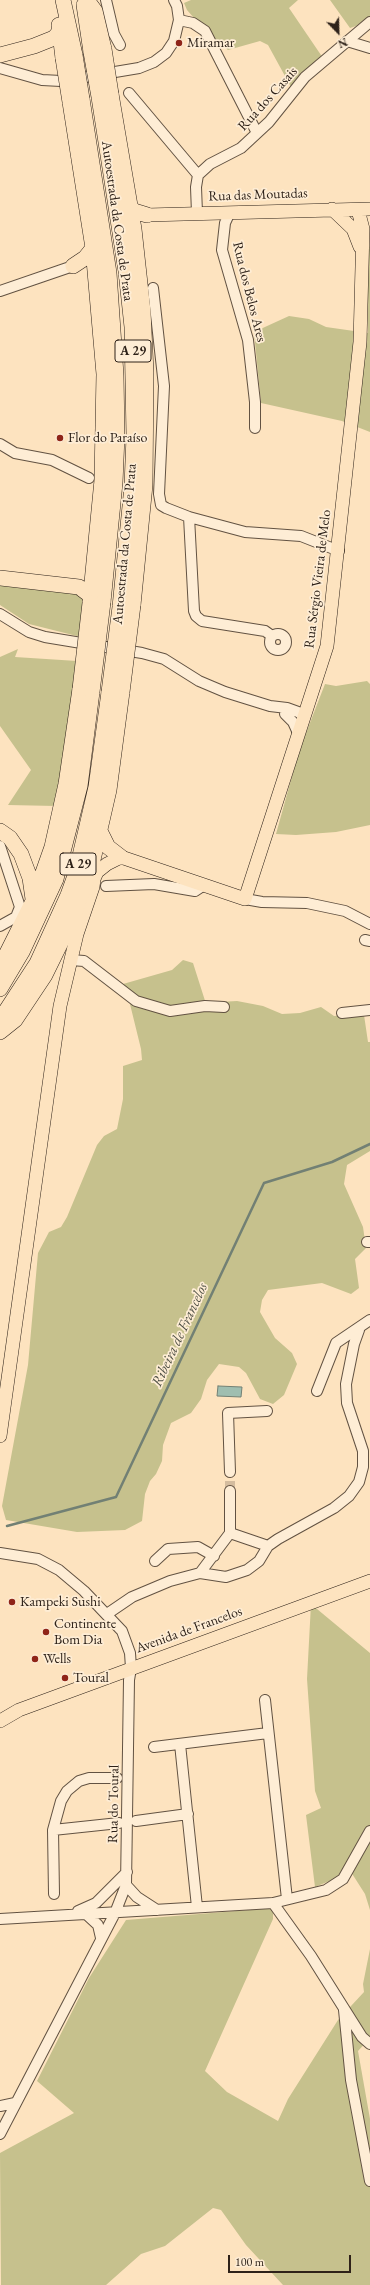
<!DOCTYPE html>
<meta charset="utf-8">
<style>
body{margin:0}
#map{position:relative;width:370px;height:2285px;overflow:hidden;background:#fde3bf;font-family:"EB Garamond",serif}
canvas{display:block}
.north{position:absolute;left:318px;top:12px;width:40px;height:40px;-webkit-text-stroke:3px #feedd5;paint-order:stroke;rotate:157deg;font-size:11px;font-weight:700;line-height:16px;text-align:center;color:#2e2219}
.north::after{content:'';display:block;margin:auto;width:14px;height:18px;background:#2e2219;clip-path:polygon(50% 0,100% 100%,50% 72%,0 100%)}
.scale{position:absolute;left:228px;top:2255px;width:123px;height:18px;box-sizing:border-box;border:2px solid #2e2219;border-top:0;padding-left:5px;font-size:12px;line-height:14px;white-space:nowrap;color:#2e2219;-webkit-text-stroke:3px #feedd5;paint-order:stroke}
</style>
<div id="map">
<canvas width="370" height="2285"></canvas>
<div class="north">N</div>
<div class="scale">100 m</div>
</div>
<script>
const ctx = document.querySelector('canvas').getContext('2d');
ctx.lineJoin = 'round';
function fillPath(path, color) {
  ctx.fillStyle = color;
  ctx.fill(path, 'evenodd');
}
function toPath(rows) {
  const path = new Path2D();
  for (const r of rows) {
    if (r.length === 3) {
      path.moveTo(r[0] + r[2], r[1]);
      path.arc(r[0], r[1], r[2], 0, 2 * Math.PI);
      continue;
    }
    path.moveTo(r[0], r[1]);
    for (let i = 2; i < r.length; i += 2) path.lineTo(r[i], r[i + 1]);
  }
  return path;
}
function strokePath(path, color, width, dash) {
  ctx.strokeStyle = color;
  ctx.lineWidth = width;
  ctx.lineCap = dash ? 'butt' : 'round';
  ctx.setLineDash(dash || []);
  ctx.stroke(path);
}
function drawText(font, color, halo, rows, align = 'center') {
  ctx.font = font + ' "EB Garamond",serif';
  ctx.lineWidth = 3.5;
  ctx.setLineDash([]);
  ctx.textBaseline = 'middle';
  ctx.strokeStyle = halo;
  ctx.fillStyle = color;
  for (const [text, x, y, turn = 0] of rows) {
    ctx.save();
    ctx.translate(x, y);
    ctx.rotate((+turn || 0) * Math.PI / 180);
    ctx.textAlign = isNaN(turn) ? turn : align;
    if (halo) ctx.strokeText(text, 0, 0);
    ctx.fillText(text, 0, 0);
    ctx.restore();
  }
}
fillPath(toPath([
 [191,0,298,0,289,8,323,58,291,87,268,45,260,41,228,50,217,41,204,24,194,18,187,10,184,3],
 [330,0,370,0,370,16,356,26,350,28],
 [370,245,370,432,342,421,261,403,254,332,289,316,309,319,326,327,368,333,368,255],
 [0,583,72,590,83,597,81,637,29,624,0,605],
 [18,649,15,657,77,661,56,806,8,805,31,770,0,726,0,657],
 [367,681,370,684,370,825,336,832,296,835,276,834,299,751,325,684,336,686],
 [183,960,193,963,207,1007,219,1002,237,1001,263,1006,282,1014,300,1013,321,1007,334,1016,364,1015,368,1042,370,1042,370,1151,347,1165,344,1184,363,1227,366,1248,355,1259,359,1288,351,1294,322,1283,268,1290,262,1300,260,1312,275,1338,292,1353,297,1364,284,1395,273,1404,260,1399,246,1373,239,1367,219,1364,207,1380,201,1399,191,1413,171,1423,163,1445,162,1461,156,1474,150,1481,145,1494,142,1521,125,1530,77,1532,6,1520,2,1506,28,1365,38,1253,49,1232,61,1227,67,1217,97,1145,104,1136,117,1129,123,1099,123,1066,142,1060,141,1049,129,1000,120,991,123,984,172,970],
 [311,1604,370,1653,370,1910,365,1894,351,1872,315,1887,306,1815,321,1808,315,1791,307,1679],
 [273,1908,273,1919,205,2071,227,2092,278,2121,288,2099,338,2020,364,1992,363,1984,370,1949,370,2038,358,2051,370,2119,370,2285,283,2285,246,2245,221,2210,213,2208,165,2246,141,2254,106,2285,1,2285,0,2153,74,2113,37,2081,89,1978,126,1920]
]), '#c6c18d');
const water = toPath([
 [218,1386,242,1387,241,1397,217,1396,218,1386]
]);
fillPath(water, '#9fbeb0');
strokePath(water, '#728074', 1);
strokePath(toPath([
 [7,1526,116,1497,264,1183,332,1162,370,1144]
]), '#728074', 2.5);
strokePath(toPath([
 [230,1491,230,1472]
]), '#d4bc9e', 10, [10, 5]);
const minor = toPath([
 [106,0,114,34,120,45],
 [179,20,193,23,205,31,257,133],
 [347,41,370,48],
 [0,68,42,80,61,81,139,68,154,62,166,53,174,41,179,20,177,6,174,0],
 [129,93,198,175],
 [230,212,225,223,222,250,248,340,255,402,255,428],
 [197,213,196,187,198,175,210,164,241,148,269,122,305,77,370,22],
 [153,288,164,386,159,494,161,505,166,508,189,517,245,532,301,536,339,551],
 [0,291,73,266],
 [0,444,15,453,52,460,89,478],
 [189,517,194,611,196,616,202,621,265,631,272,636],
 [0,614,29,632,45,637,142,653,164,659,199,681,225,692,270,706,287,708,298,712,304,717],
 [278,642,8],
 [285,714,293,722,298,733],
 [0,846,20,907,16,917,0,926],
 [106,886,154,884,195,891,204,885],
 [245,899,262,902,307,903,345,911,370,924],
 [365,940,370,941],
 [71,960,84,961,136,1001,170,1011,205,1006,224,1007],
 [342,1013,370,1010],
 [367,1242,370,1242],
 [317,1391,336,1343,370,1320],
 [230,1472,228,1413,267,1411],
 [230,1533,230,1491],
 [0,1553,38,1559,59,1570,84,1591,122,1631,130,1653,131,1668,129,1680,126,1885,115,1913,0,2134],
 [155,1561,168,1549,198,1547,214,1556],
 [200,1573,230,1533,268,1546],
 [107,1614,132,1597,170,1581,200,1573,226,1577,247,1570,259,1561,268,1546,278,1539,334,1508,349,1496,359,1482,363,1467,363,1451,347,1403,346,1384,354,1344,359,1330],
 [265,1700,287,1899],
 [180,1744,197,1907],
 [154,1747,268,1733],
 [136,1821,188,1814],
 [53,1830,119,1823],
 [126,1885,137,1897,157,1910],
 [54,1894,53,1830,61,1801,67,1791,79,1781,89,1778,117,1778],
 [273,1903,311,1956,362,2037,370,2044],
 [78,1911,96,1903,127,1872],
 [85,1913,98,1925,101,1938],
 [0,1919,273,1903,326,1890,343,1879,370,1831],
 [344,2010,351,2080,370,2181],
 [0,2106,15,2103]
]);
const major = toPath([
 [332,209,353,229,360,247],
 [147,215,370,209],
 [0,1436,60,1006,77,934,93,887,94,879,97,872,107,864,121,857,245,899,327,646,360,342,363,229,358,210],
 [0,1721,19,1710,370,1581]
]);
const highway = toPath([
 [63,0,75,55],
 [87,0,95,11,104,49],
 [84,5,91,52],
 [59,25,63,58],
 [0,55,34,46,54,38,59,32],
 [111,94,134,229,143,311,146,372,145,485,133,605],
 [99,97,126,271,132,327,134,436,132,486,120,607],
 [82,99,109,273,116,375,117,436,115,483,103,602],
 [70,102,93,248,104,374,102,480,90,603],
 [129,205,134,211,147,215],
 [73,266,85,258,93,248],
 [0,578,79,587,91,596],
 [0,831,10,838,21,854,30,878,33,899],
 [101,833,108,847,121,857],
 [0,967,33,901,52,847,66,784,80,689],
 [0,989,22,952,56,879,80,786,92,692],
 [0,1020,37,963,68,895,76,873,96,787,109,692],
 [0,1032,15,1020,45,975,72,920,92,864,109,790,122,692]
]);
strokePath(minor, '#625242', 12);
strokePath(major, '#2e2219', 14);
strokePath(highway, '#2e2219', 16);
strokePath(minor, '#feedd5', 10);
strokePath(major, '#fde3bf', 13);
strokePath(highway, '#fde3bf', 15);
const highwayBridge = toPath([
 [104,49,111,94],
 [91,52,99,97],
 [75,55,82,99],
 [63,58,70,102],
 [80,689,90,603],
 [92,692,103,602],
 [109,692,120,607],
 [122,692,133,605]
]);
strokePath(highwayBridge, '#2e2219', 16, []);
strokePath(highwayBridge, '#fde3bf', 15);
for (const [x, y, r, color] of [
 [179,43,4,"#8f2418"],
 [60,438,4,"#8f2418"],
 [12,1602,4,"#8f2418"],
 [46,1632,4,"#8f2418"],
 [35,1659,4,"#8f2418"],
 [65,1678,4,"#8f2418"]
]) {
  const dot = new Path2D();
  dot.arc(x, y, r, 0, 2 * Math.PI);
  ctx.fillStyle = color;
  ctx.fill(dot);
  strokePath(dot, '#feedd5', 1.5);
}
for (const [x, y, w] of [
 [133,351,36],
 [78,864,36]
]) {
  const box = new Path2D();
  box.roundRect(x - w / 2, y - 11, w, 22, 3);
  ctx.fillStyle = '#feedd5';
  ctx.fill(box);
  strokePath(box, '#2e2219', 1);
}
drawText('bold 13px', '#2e2219', null, [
 ["A 29",133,351],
 ["A 29",78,864]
]);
drawText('14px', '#2e2219', '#feedd5', [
 ["Miramar",187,43],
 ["Flor do Paraíso",68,438],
 ["Kampeki Sushi",20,1602],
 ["Continente",54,1624],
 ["Bom Dia",54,1640],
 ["Wells",43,1659],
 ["Toural",73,1678]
], 'left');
drawText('14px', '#2e2219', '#feedd5', [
 ["Rua dos Casais",268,99,-48],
 ["Rua das Moutadas",258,195,-2],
 ["Autoestrada da Costa de Prata",117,221,82],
 ["Rua dos Belos Ares",249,292,76],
 ["Autoestrada da Costa de Prata",125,544,-85],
 ["Rua Sérgio Vieira de Melo",318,579,-83],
 ["Avenida de Francelos",189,1630,-20],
 ["Rua do Toural",114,1804,-89]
]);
drawText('italic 15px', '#505146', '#feedd5', [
 ["Ribeira de Francelos",180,1335,-65]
]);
</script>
